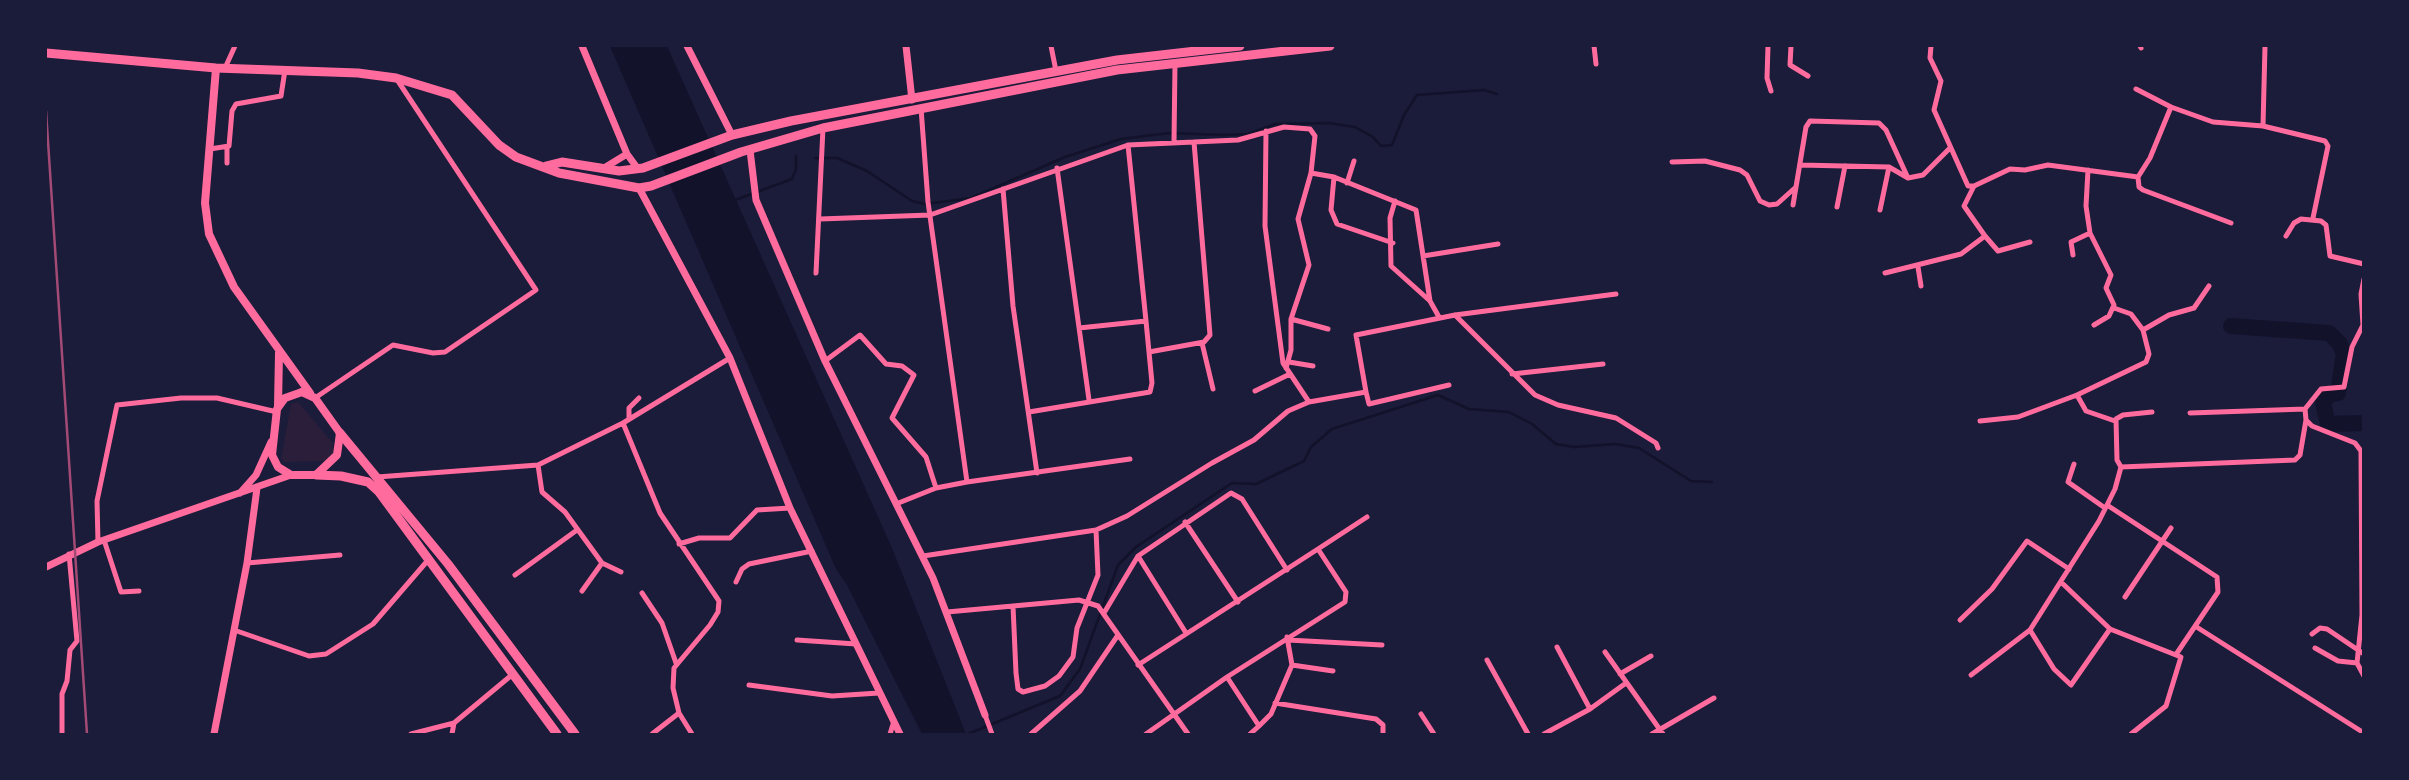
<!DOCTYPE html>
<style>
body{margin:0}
#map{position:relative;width:2409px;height:780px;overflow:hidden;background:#1b1b3a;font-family:Bitter,serif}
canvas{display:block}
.frame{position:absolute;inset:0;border:47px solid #1b1b3a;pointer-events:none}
</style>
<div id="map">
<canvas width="2409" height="780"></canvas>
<div class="frame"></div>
</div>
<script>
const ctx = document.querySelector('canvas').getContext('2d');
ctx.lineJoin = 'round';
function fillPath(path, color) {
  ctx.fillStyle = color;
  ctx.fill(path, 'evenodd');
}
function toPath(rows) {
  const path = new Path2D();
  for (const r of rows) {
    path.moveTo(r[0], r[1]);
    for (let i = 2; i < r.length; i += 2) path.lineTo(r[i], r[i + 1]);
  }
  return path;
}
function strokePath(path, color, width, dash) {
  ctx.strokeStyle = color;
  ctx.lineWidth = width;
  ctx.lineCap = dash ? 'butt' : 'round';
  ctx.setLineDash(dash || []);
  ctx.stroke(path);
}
fillPath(toPath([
 [298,402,333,443,334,452,326,461,285,462,281,459,291,404]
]), '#2a1e3b');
fillPath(toPath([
 [610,46,667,46,892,548,966,734,922,734,847,585,836,569]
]), '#12122b');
strokePath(toPath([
 [815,158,837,158,867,171,912,201,925,204,971,198,1065,157,1121,139,1169,133,1224,135,1248,134,1275,124,1329,123,1355,127,1373,137,1381,146,1392,145,1404,115,1417,95,1484,90,1497,94],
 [735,200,792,179,796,169,796,156],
 [968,734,1060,696,1080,669,1118,565,1136,547,1232,483,1256,484,1304,461,1311,447,1332,429,1438,395,1469,409,1509,412,1532,424,1556,444,1574,447,1615,444,1639,448,1691,481,1712,482]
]), '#12122b', 2.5);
strokePath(toPath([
 [2231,326,2329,333,2340,344,2344,354,2338,393,2329,395,2323,403,2328,424,2364,423]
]), '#12122b', 16);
strokePath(toPath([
 [1051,46,1056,71],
 [1594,46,1596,64],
 [1768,46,1767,78,1771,91],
 [1791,46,1790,65,1808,76],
 [1931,46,1930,58,1941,81,1934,110,1968,186,1974,186,2010,169,2025,170,2048,165,2138,177,2150,158,2171,107,2213,122,2263,126,2325,141,2328,146,2313,218],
 [2140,46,2141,48],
 [225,68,235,46],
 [2136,89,2171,107],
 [921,108,928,202,967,482],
 [2263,126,2265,46],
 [1266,131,1265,226,1283,363,1309,402,1366,392,1356,335,1455,315,1616,294],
 [1174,142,1175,64],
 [227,147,227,163],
 [210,149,229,146,232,111,236,104,281,96,285,70],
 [1672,162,1705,161,1740,170,1747,175,1760,201,1769,205,1777,204,1796,187],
 [1800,165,1889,167,1908,178,1923,175,1950,148],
 [1057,168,1089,400],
 [2088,170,2086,206,2090,233,2111,275,2106,288,2114,305,2109,316,2094,325],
 [1311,173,1334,177,1416,210,1430,301,1439,317],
 [1334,177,1331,210,1337,224,1393,243],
 [2138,177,2139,187,2143,190,2231,223],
 [1347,183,1354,161],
 [1003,189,1013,306,1037,473],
 [1395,201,1390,218,1391,266,1430,301],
 [1793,205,1806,127,1810,121,1879,123,1886,130,1908,178],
 [1837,207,1845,166],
 [1880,210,1889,167],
 [820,219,930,215,1128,145,1238,140,1284,127,1310,129,1315,136,1311,173,1298,219,1309,265,1291,319,1291,350,1286,368],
 [1985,236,1998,251,2030,242],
 [2286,236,2294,223,2301,219,2321,221,2326,225,2330,256,2364,264],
 [2073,255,2071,242,2090,233],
 [1423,256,1498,244],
 [1918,267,1921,286],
 [816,273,823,128],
 [1885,273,1961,254,1985,236,1964,206,1974,186],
 [2364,279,2361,294,2363,325,2352,347,2344,387,2321,389,2305,409,2306,420,2312,426,2355,443,2361,451,2362,615,2357,663,2364,676],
 [2114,308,2131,314,2143,330],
 [1455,315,1535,395,1558,405,1616,418,1656,443,1658,448],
 [1291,319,1328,329],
 [1079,328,1146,321,1128,145],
 [1202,343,1213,389],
 [1149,352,1204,342,1210,335,1194,142],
 [825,361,860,335,886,364,902,366,914,375,892,418,926,457,936,488],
 [1289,362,1313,366],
 [1512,374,1603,364],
 [1255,391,1290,374],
 [1366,392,1369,404,1449,385],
 [315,398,393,345,433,353,445,352,536,290,396,78],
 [1029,412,1150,392,1152,383,1146,321],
 [2190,413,2305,409],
 [629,419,629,408,639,398],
 [1980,421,2018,417,2077,395],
 [2115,421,2086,411,2077,395,2146,362,2149,354,2143,330,2169,315,2194,308,2209,286],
 [623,423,660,513,719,601,718,612,710,625,674,668,673,688,679,713,692,734],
 [2074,464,2068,482,2105,508],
 [538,465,542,492,565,512,602,563,621,572],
 [2121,467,2117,460,2116,419,2123,415,2152,412],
 [377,477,538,465,623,423,730,358],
 [896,504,936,488,967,482,1130,459],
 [2107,505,2217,577,2218,592,2177,653],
 [1185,522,1238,602],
 [104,540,121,592,139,591],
 [98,542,97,501,117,405,181,398,217,398,277,412],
 [679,544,699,538,730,538,757,510,790,508],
 [1318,549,1367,517],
 [923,556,1096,530,1127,516,1212,463,1254,440,1288,411,1309,402],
 [1138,556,1186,633],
 [247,563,340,555],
 [515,575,577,530],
 [736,582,742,569,749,564,812,551],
 [2061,582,2110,629,2181,657,2166,706,2131,734],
 [582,591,602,563],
 [642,593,662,623,676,663],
 [2125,597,2171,528],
 [1013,606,1016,673,1018,689,1023,692,1045,686,1059,676,1073,657,1077,628,1098,575,1096,530],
 [947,612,1079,600,1098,606,1188,734],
 [1104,613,1138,556,1231,493,1242,499,1287,570],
 [1960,620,1992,589,2027,541,2069,569],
 [2195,626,2364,733],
 [234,630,309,656,326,654,373,624,429,559],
 [2030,630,2054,669,2071,685,2110,629],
 [2312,634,2320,628,2327,629,2364,654],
 [797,640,856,644],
 [1288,640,1382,645],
 [2315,648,2338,661,2357,663],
 [1605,652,1663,734],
 [1487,660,1528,734],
 [1138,665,1318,549,1346,592,1345,602,1227,677,1146,734],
 [1292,665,1333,671],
 [1620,674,1651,656],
 [1971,675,2030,630,2099,521,2115,489,2121,467,2295,460,2300,455,2306,420],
 [1227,677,1259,726,1271,714,1292,665,1287,637],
 [749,685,832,696,879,693],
 [1275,703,1376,719,1383,725,1383,734],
 [1590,709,1626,683],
 [1421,714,1434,734],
 [985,715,992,734],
 [62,734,62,694,67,681,70,650,77,641,69,554],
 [411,734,454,723,513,674],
 [452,734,454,723],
 [652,734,679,713],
 [890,734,894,721],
 [1031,734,1080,691,1118,635],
 [1250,734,1259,726],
 [1544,734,1590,709,1557,647],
 [1652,734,1714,698]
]), '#ff6b9d', 5);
strokePath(toPath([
 [582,46,627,154,638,169],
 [687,46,732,135],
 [906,46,912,100],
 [750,150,756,200,825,361,933,578,985,715],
 [604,168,627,154],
 [639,188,730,358,790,508,900,734],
 [240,493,256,475,271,442],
 [46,567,98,542,291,475],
 [214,734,247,563,257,488]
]), '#ff6b9d', 7);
strokePath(toPath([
 [216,68,205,203,209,234,234,287,310,393],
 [302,392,315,398,340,433,337,455,316,475,291,475,278,467,272,455,277,409,285,398,302,392],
 [278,406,279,353]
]), '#ff6b9d', 8);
strokePath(toPath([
 [46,53,216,68,358,73,396,78,452,95,499,145,516,157,559,173,639,188,651,186,741,152,823,128,1117,70,1330,46],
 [546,166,562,162,619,171,643,168,732,135,791,121,1117,60,1240,46],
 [340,433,448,564,575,734],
 [316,475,341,476,368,482,379,492,557,734]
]), '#ff6b9d', 9);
strokePath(toPath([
 [46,111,87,734]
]), '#a44b75', 2.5);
</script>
